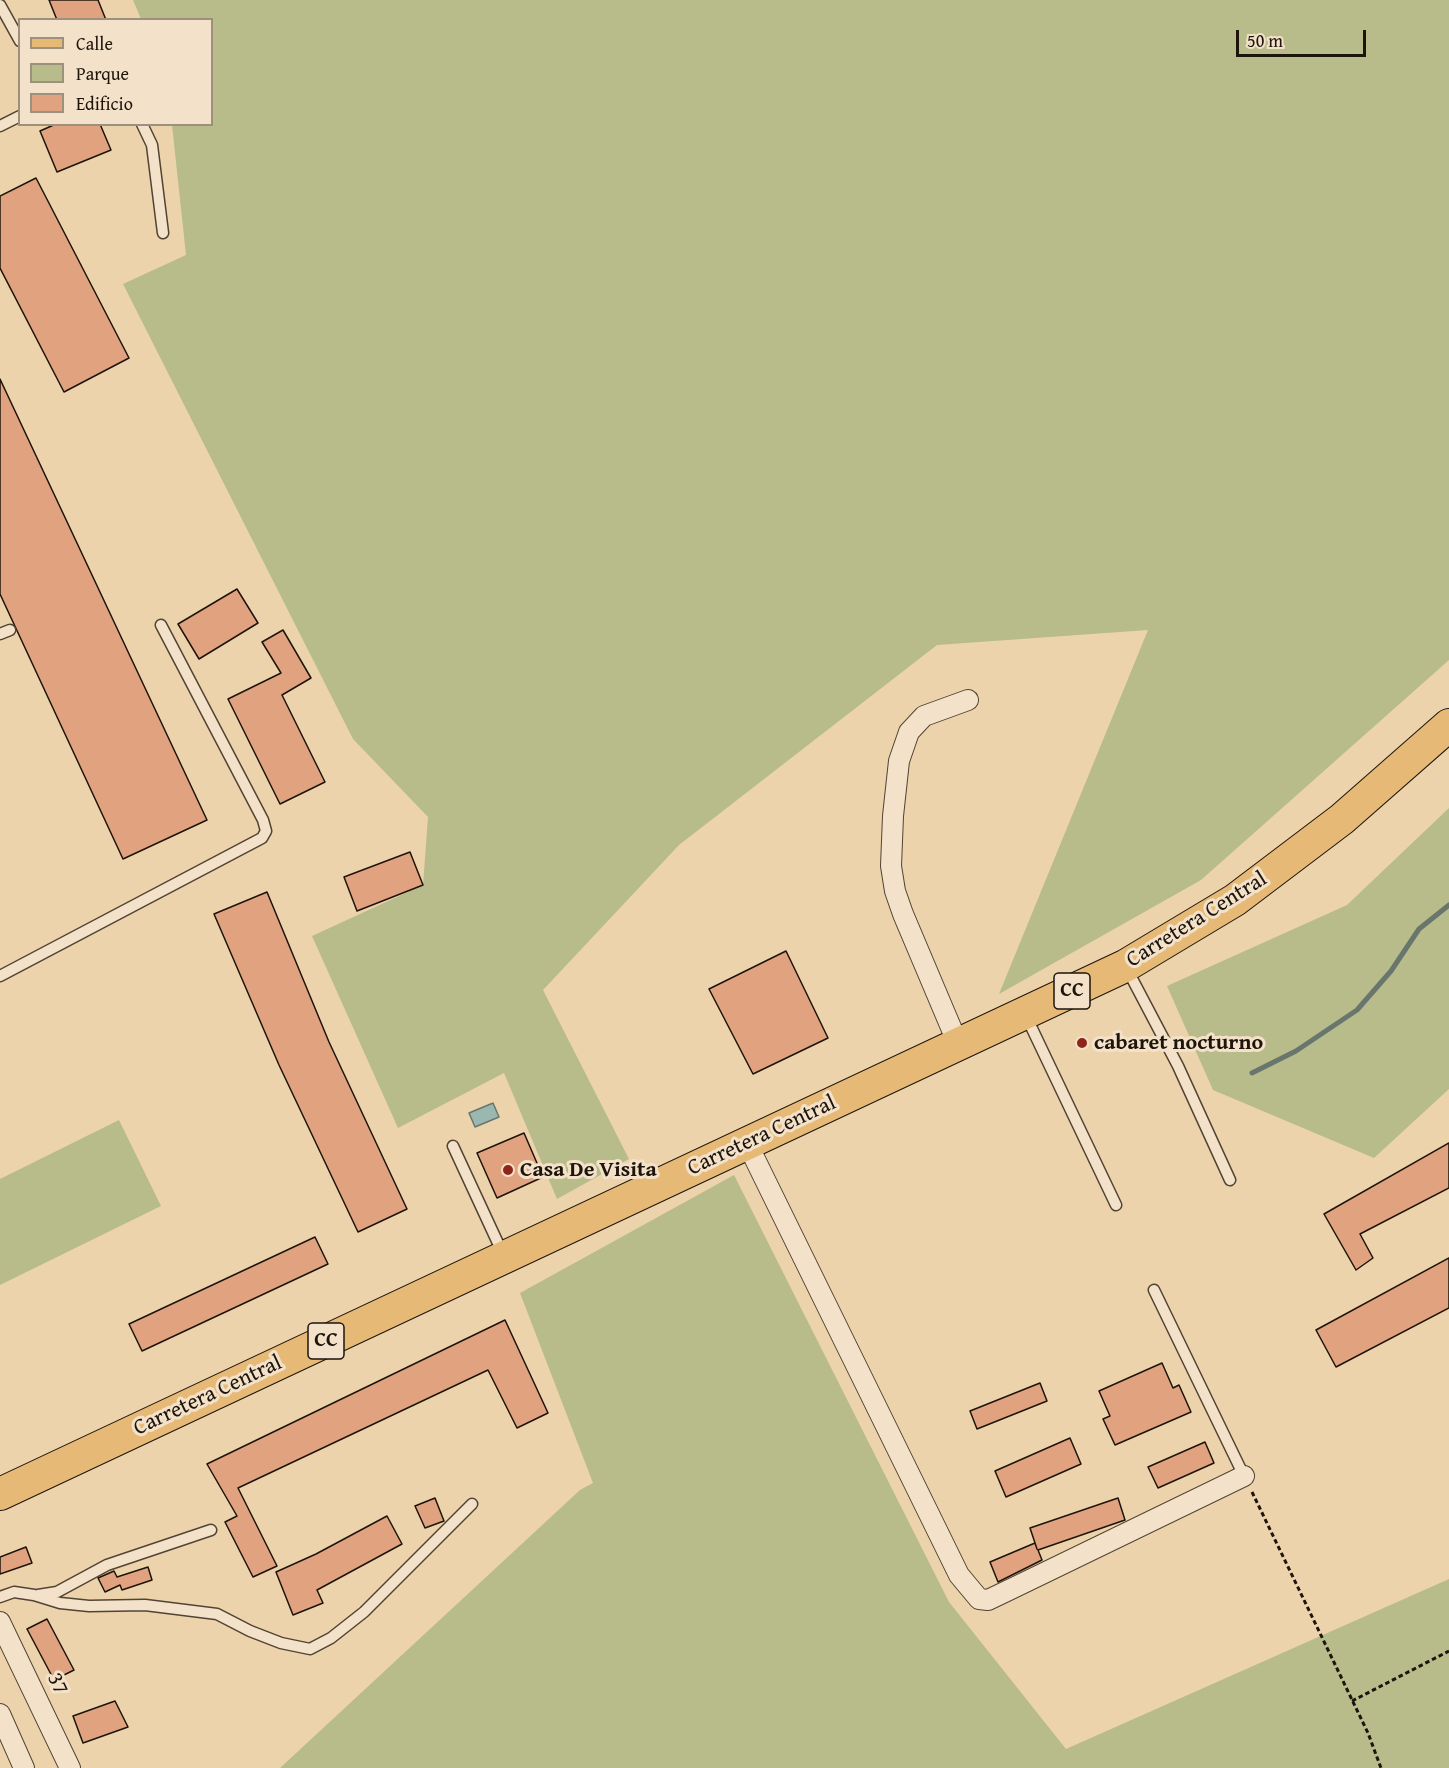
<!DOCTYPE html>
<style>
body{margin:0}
#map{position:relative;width:1449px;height:1768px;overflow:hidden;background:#ecd3ac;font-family:"Gentium Book Plus",serif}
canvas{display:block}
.legend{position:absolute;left:18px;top:18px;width:195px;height:108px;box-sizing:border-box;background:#f3e2c9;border:2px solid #9d907d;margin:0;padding:8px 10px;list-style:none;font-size:18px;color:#1d140b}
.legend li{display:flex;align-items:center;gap:12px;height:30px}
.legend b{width:30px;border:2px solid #9d907d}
.scale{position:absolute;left:1236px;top:30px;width:130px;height:27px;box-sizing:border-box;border:3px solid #1d140b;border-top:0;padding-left:8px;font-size:18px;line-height:21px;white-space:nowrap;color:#1d140b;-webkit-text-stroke:4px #f3e2c9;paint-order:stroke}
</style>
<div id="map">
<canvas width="1449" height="1768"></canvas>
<ul class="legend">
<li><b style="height:8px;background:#e6ba76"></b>Calle</li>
<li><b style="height:16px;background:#b7bc8a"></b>Parque</li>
<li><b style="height:16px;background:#e1a37f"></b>Edificio</li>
</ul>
<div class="scale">50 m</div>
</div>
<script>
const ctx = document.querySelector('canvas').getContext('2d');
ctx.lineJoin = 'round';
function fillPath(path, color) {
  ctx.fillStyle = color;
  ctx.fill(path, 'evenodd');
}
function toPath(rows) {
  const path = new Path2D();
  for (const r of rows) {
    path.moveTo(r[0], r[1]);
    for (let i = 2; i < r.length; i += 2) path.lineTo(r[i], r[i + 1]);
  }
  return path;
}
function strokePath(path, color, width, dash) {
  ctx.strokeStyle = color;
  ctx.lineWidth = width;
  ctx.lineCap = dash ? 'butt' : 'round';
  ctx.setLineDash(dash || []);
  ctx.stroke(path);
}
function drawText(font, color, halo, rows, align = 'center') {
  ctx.font = font + ' "Gentium Book Plus",serif';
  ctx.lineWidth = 6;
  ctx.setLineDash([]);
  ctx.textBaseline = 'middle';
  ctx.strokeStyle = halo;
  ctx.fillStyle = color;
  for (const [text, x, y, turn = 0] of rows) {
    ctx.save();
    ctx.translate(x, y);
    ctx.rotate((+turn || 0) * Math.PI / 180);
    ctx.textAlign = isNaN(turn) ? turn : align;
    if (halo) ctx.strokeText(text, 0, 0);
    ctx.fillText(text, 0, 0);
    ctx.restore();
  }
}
fillPath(toPath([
 [133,0,1449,0,1449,660,1201,880,999,994,1148,630,937,645,679,845,543,990,629,1159,557,1199,504,1073,398,1128,312,936,423,885,428,817,353,739,123,284,186,255,172,125,212,124,212,20,141,19],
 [1449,808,1449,1089,1374,1158,1213,1090,1167,986,1347,905],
 [119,1120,161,1206,0,1285,0,1179],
 [734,1175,949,1602,1066,1749,1449,1579,1449,1768,280,1768,580,1490,593,1483,520,1293]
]), '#b7bc8a');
const water = toPath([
 [493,1103,499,1117,475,1127,469,1113,493,1103]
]);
fillPath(water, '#9ab7b0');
strokePath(water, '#68766e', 1.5);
strokePath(toPath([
 [1252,1073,1296,1051,1357,1010,1391,971,1419,929,1449,905]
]), '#68766e', 5);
const building = toPath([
 [49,0,98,0,106,20,57,20,49,0],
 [56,124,100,124,111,150,57,172,40,131,56,124],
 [36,178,129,358,64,392,0,268,0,196,36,178],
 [0,379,207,820,123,859,0,594,0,379],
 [237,589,258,623,199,659,178,624,237,589],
 [283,630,311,678,282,695,325,782,280,804,228,699,281,673,262,642,283,630],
 [410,852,423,885,357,911,344,877,410,852],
 [267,892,329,1042,407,1209,358,1232,279,1065,214,914,267,892],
 [786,951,828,1038,753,1074,709,989,786,951],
 [524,1133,543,1177,497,1198,477,1153,524,1133],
 [1449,1143,1449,1188,1360,1234,1373,1258,1356,1270,1324,1214,1449,1143],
 [315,1237,328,1264,142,1351,129,1324,315,1237],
 [1449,1258,1449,1308,1336,1367,1316,1330,1449,1258],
 [505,1320,548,1413,517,1428,488,1370,238,1488,277,1566,253,1577,225,1522,237,1516,207,1464,505,1320],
 [1162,1363,1173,1388,1179,1385,1191,1412,1115,1445,1103,1419,1110,1416,1099,1391,1162,1363],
 [1040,1383,1047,1401,977,1429,970,1411,1040,1383],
 [1070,1438,1081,1464,1006,1497,995,1471,1070,1438],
 [1205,1442,1214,1463,1158,1488,1148,1467,1205,1442],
 [435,1498,444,1521,425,1528,415,1506,435,1498],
 [1118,1498,1125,1520,1038,1550,1042,1560,998,1582,990,1562,1035,1543,1037,1549,1030,1528,1118,1498],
 [387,1516,402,1544,317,1590,323,1603,293,1615,276,1572,316,1554,387,1516],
 [26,1547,32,1563,0,1574,0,1557,26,1547],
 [148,1567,152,1580,122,1590,120,1585,105,1592,98,1578,114,1571,117,1577,148,1567],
 [47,1619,74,1670,54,1680,27,1629,47,1619],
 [115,1701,128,1727,83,1743,73,1716,115,1701]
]);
fillPath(building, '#e1a37f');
strokePath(building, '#1d140b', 1.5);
const service = toPath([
 [0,5,20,41],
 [142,124,152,145,163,233],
 [0,126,20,116],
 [0,634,10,630],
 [1127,969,1178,1066,1230,1180],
 [0,976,262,838,266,831,263,820,161,625],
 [1026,1016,1116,1205],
 [453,1146,503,1254],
 [1154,1290,1244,1476],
 [38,1595,57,1592,107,1565,211,1530],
 [0,1597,14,1592,34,1595,60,1603,89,1606,145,1605,217,1614,250,1631,281,1643,310,1649,331,1638,364,1612,472,1504]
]);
const minor = toPath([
 [958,1044,903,914,895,891,891,866,893,816,899,761,909,732,924,716,968,700],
 [747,1143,959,1575,979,1599,988,1600,1011,1589,1244,1476],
 [0,1622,70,1768],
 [0,1714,24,1768]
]);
const primary = toPath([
 [0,1494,1125,966,1235,900,1342,819,1449,725]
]);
strokePath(service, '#514433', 13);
strokePath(minor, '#514433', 22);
strokePath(primary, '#1d140b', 34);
strokePath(toPath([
 [1252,1492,1368,1733,1381,1768],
 [1352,1701,1449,1651]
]), '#1d140b', 3, [4.5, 3]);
strokePath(service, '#f3e2c9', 10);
strokePath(minor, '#f3e2c9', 20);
strokePath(primary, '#e6ba76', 32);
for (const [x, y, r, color] of [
 [1082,1043,6,"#8f2418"],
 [508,1170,6,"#8f2418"]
]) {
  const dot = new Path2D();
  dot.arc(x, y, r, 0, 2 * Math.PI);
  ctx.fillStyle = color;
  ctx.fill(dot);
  strokePath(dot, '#f3e2c9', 2);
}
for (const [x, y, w] of [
 [1072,991,36],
 [326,1341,36]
]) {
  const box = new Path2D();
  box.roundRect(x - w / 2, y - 18, w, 36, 4.5);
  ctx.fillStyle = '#f3e2c9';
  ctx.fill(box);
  strokePath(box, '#1d140b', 1.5);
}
drawText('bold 21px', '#1d140b', null, [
 ["CC",1072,991],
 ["CC",326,1341]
]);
drawText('22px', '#1d140b', '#f3e2c9', [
 ["Carretera Central",1197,920,-32],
 ["Carretera Central",762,1136,-25],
 ["Carretera Central",208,1396,-25],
 ["37",57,1684,65]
]);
drawText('bold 22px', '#1d140b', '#f3e2c9', [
 ["cabaret nocturno",1094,1043],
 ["Casa De Visita",520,1170]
], 'left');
</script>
